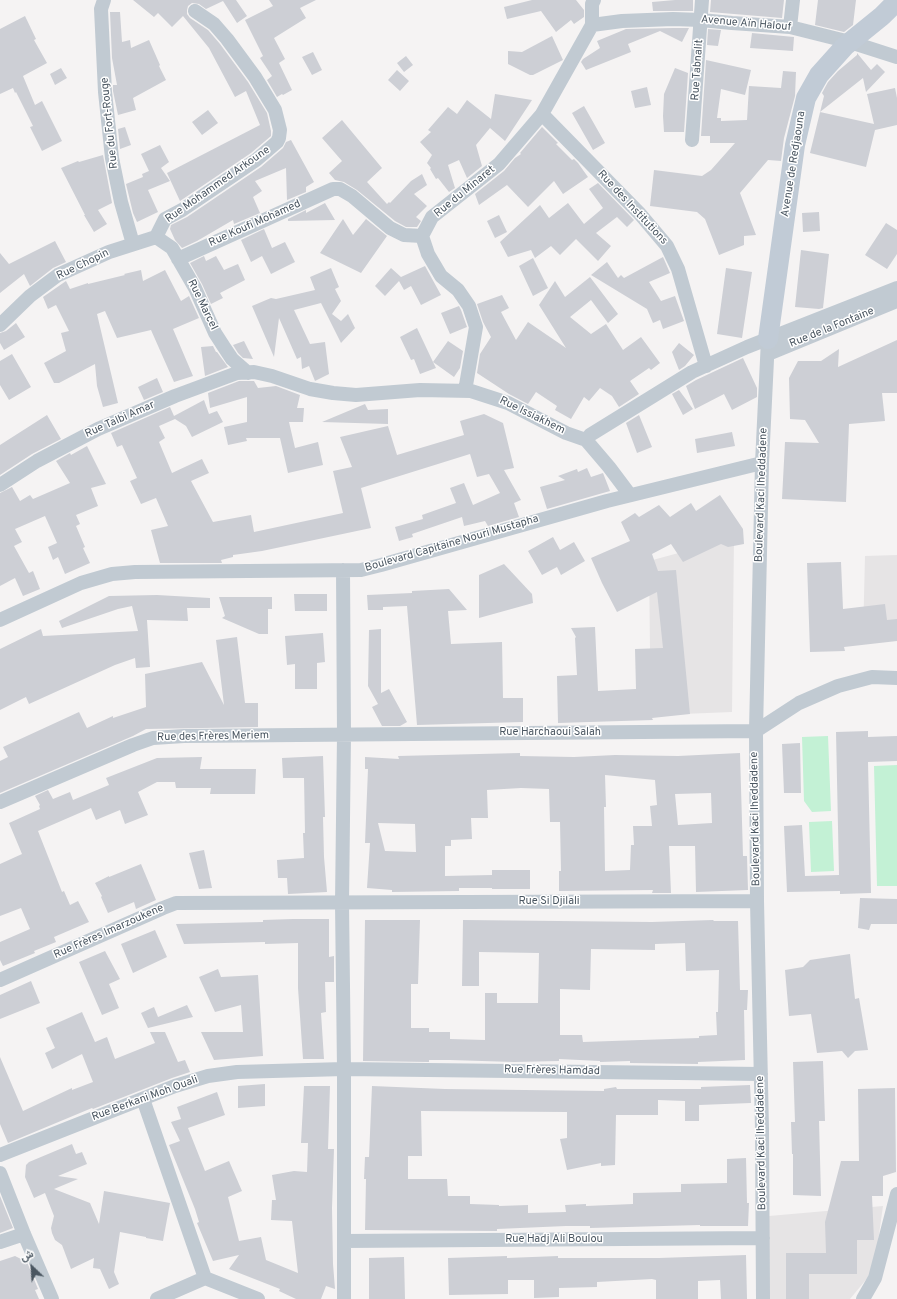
<!DOCTYPE html>
<meta charset="utf-8">
<style>
body{margin:0}
#map{position:relative;width:897px;height:1299px;overflow:hidden;background:#f5f3f3;font-family:Overpass,Vazirmatn,sans-serif}
canvas{display:block}
.north{position:absolute;left:12px;top:1247px;width:40px;height:40px;-webkit-text-stroke:3px #fff;paint-order:stroke;rotate:335deg;font-size:11px;font-weight:700;line-height:16px;text-align:center;color:#4a5661}
.north::after{content:'';display:block;margin:auto;width:14px;height:18px;background:#4a5661;clip-path:polygon(50% 0,100% 100%,50% 72%,0 100%)}
</style>
<div id="map">
<canvas width="897" height="1299"></canvas>
<div class="north">ش</div>
</div>
<script>
const ctx = document.querySelector('canvas').getContext('2d');
ctx.lineJoin = 'round';
function fillPath(path, color) {
  ctx.fillStyle = color;
  ctx.fill(path, 'evenodd');
}
function toPath(rows) {
  const path = new Path2D();
  for (const r of rows) {
    path.moveTo(r[0], r[1]);
    for (let i = 2; i < r.length; i += 2) path.lineTo(r[i], r[i + 1]);
  }
  return path;
}
function strokePath(path, color, width, dash) {
  ctx.strokeStyle = color;
  ctx.lineWidth = width;
  ctx.lineCap = dash ? 'butt' : 'round';
  ctx.setLineDash(dash || []);
  ctx.stroke(path);
}
function drawText(font, color, halo, rows, align = 'center') {
  ctx.font = font + ' Overpass,sans-serif';
  ctx.lineWidth = 3;
  ctx.setLineDash([]);
  ctx.textBaseline = 'middle';
  ctx.strokeStyle = halo;
  ctx.fillStyle = color;
  for (const [text, x, y, turn = 0] of rows) {
    ctx.save();
    ctx.translate(x, y);
    ctx.rotate((+turn || 0) * Math.PI / 180);
    ctx.textAlign = isNaN(turn) ? turn : align;
    if (halo) ctx.strokeText(text, 0, 0);
    ctx.fillText(text, 0, 0);
    ctx.restore();
  }
}
fillPath(toPath([
 [734,538,732,712,658,715,650,649,649,561],
 [897,555,897,639,863,638,865,556],
 [883,1206,874,1270,850,1299,767,1299,769,1216]
]), '#e6e4e5');
fillPath(toPath([
 [828,736,831,811,812,812,804,801,802,737],
 [897,765,897,886,877,886,874,766],
 [832,821,834,871,811,872,809,822]
]), '#c3f1d5');
fillPath(toPath([
 [133,0,236,0,247,16,237,23,223,1,206,9,199,4,192,3,188,6,187,10,187,14,190,18,208,30,220,44,248,82,267,113,271,131,271,136,251,153,180,201,167,173,260,125,246,91,235,97,209,48,183,16,172,27,158,13,154,17],
 [269,0,316,0,300,8,306,18,274,38,285,59,279,63,292,90,283,95,282,94,277,97,267,80,272,76,260,58,263,56,245,20,273,6],
 [532,0,576,0,584,10,584,17,574,24,571,20,556,32,541,11,507,19,504,7],
 [675,0,693,0,693,11,653,11,652,2],
 [711,0,784,0,782,18,710,12],
 [818,0,856,0,853,25,844,32,815,25],
 [110,12,120,12,122,42,130,40,131,48,149,40,160,65,159,66,166,80,133,98,136,110,118,115,113,91,113,85,117,85,112,58],
 [25,16,36,39,34,40,47,63,23,76,35,105,42,101,62,141,42,151,30,127,33,126,16,92,15,93,13,88,0,94,0,29],
 [673,28,689,28,682,42,660,31,628,44,631,52,586,70,581,62,583,59,600,48,597,41,626,29],
 [708,29,721,30,718,46,707,45],
 [752,33,794,37,793,51,750,48],
 [552,36,563,60,533,75,530,75,508,64,508,51,522,52],
 [313,52,322,70,312,75,302,57],
 [857,53,871,70,877,64,885,72,866,92,863,78,820,112,874,124,867,94,895,88,897,98,897,125,875,130,866,167,810,153,824,96,822,93,828,82,838,71,857,55],
 [406,56,413,65,404,72,397,63],
 [706,60,751,70,745,95,721,89,717,118,721,118,721,121,747,120,749,86,781,88,783,71,796,72,795,96,784,138,781,161,768,160,740,193,756,235,744,236,744,245,719,255,705,219,697,212,650,206,654,170,702,176,711,170,735,143,710,143,710,136,701,136],
 [61,68,67,78,55,85,50,74],
 [675,68,688,73,684,132,664,132,663,116,664,94],
 [397,70,409,81,400,91,388,80],
 [647,87,651,105,635,108,631,91],
 [495,94,532,100,505,141,490,128,476,145,482,166,467,178,459,160,448,165,455,188,449,192,438,178,436,179,430,169,431,168,427,163,432,155,420,142,431,132,428,130,448,107,457,114,467,100,491,119],
 [584,106,605,143,593,150,572,113],
 [208,110,218,123,202,135,192,122],
 [342,120,382,168,367,182,387,204,389,202,390,203,411,181,422,174,427,185,414,194,427,206,416,217,421,221,417,227,406,227,395,221,357,190,344,182,335,180,329,173,342,161,322,138],
 [125,127,131,145,120,149,118,129],
 [542,127,558,143,556,144,572,160,574,159,578,163,588,177,563,194,554,181,528,207,507,185,479,205,475,194,504,171,515,158,521,154,520,153],
 [291,140,314,182,306,187,306,192,287,200,286,168,255,181,262,191,253,197,260,213,234,224,233,220,197,241,182,248,175,240,170,229,171,225,187,217,261,167,283,148,286,142],
 [160,145,169,162,161,168,170,181,148,190,158,212,137,222,133,213,126,184,143,177,142,174,149,171,141,154],
 [103,155,112,203,98,210,107,224,94,232,84,215,85,215,61,168,78,161,79,162],
 [598,183,634,220,627,227,617,217,596,233,611,246,598,261,576,239,560,255,551,246,535,258,531,250,508,257,500,242,540,205,549,218,568,203,584,224,603,208,589,189],
 [325,203,335,220,288,221,288,219,306,210,306,213],
 [819,212,820,231,803,232,802,213],
 [499,215,507,232,495,238,487,221],
 [343,219,353,235,366,219,387,236,361,273,320,253],
 [886,223,897,230,897,254,887,269,865,255],
 [264,229,272,248,285,242,295,262,271,274,262,256,251,262,241,240],
 [55,241,66,262,53,268,30,286,24,274,0,293,0,253,9,264],
 [801,250,829,254,823,308,819,309,795,307],
 [204,256,206,261,216,256,224,270,238,264,245,280,220,293,223,298,211,304,202,284,190,263],
 [663,257,670,273,649,282,661,301,675,296,684,321,663,329,660,320,653,323,647,309,591,275,607,262,618,278,621,275,624,278],
 [533,258,548,288,533,296,519,266],
 [425,266,441,295,421,305,411,286,404,290,399,281,385,296,375,286,391,268,401,277],
 [331,268,339,287,335,289,341,301,332,314,341,321,348,314,355,328,341,343,321,303,294,310,310,344,325,342,329,374,315,381,309,366,302,369,301,357,297,359,279,318,274,357,252,306,271,298,276,299,315,290,310,277],
 [726,268,752,272,742,338,717,334],
 [141,270,143,281,165,270,181,301,189,296,199,318,173,329,193,376,174,382,151,330,117,338,105,311,97,314,118,403,103,407,97,386,95,364,59,383,54,383,44,363,66,351,61,333,69,331,56,305,48,309,43,297,66,281,70,289,88,283,88,284,125,275,124,274],
 [590,277,618,314,608,323,591,300,570,317,591,334,606,324,623,350,641,337,660,363,651,370,649,368,630,381,639,394,619,407,612,396,600,388,589,401,584,397,571,419,555,410,557,406,536,392,528,404,509,394,477,373,480,354,491,337,483,322,477,304,502,295,509,308,501,312,516,340,528,322,566,348,539,305,555,281,565,297],
 [459,306,461,310,467,327,450,334,441,313],
 [16,323,25,337,4,350,0,343,0,333,6,331],
 [417,328,433,362,448,341,463,351,460,368,454,377,433,362,436,368,420,374,414,359,411,360,400,337],
 [897,340,897,393,882,393,885,421,849,424,846,502,782,499,785,442,819,443,805,420,790,419,789,378,798,361,821,361,839,349,838,367],
 [244,341,253,359,243,358,238,353,233,345],
 [679,343,694,355,685,366,679,370,672,352],
 [213,346,216,352,217,352,228,367,205,376,201,347],
 [12,354,31,387,9,400,0,385,0,361],
 [743,358,757,388,757,397,732,410,724,394,695,409,686,386,696,380],
 [157,378,163,392,144,400,138,387],
 [239,381,254,381,258,388,276,386,300,395,297,408,304,408,303,422,289,422,295,448,318,442,323,465,288,473,280,438,246,438,247,441,228,445,224,427,247,422,247,397,210,408,208,393],
 [679,390,693,409,683,415,672,394],
 [204,400,209,414,217,411,223,422,192,437,186,426,175,419,159,426,165,438,159,442,172,473,202,459,209,473,191,481,213,522,251,515,254,532,343,513,333,471,352,467,340,437,388,426,397,455,464,435,460,421,484,414,503,423,514,468,504,470,521,500,514,503,519,517,488,526,485,521,464,526,462,517,412,534,413,537,399,541,395,527,423,519,422,515,456,503,450,488,464,483,473,505,500,493,489,474,477,477,470,454,361,488,371,528,262,551,233,555,233,557,221,560,222,563,160,563,151,530,168,526,156,498,141,504,130,481,137,478,122,445,117,447,111,433,170,407,174,416],
 [365,404,368,410,388,409,388,424,322,422],
 [47,415,61,439,32,454,0,475,0,445],
 [639,415,652,447,637,453,626,423],
 [732,432,735,446,697,453,695,439],
 [87,446,106,484,91,488,98,506,76,515,80,524,76,526,85,547,83,548,90,563,65,574,58,557,53,560,48,547,57,543,45,516,15,529,22,542,14,546,29,573,33,571,40,589,23,596,15,578,0,586,0,493,12,487,20,501,30,495,33,499,70,483,56,461,70,453,71,455],
 [587,468,591,477,603,473,610,491,547,509,540,487,565,480,558,476,577,469,578,472],
 [720,495,743,529,744,544,728,547,721,544,683,562,671,544,652,554,658,571,676,570,690,714,652,718,653,720,558,723,557,676,577,675,575,638,576,637,571,628,595,627,598,691,636,689,635,649,663,648,657,592,617,612,602,583,591,558,630,541,621,522,635,513,639,517,659,505,670,517,691,503,696,511],
 [553,537,560,550,574,542,585,561,561,575,557,567,542,575,528,551],
 [841,562,843,609,885,604,887,620,897,619,897,641,844,647,845,651,810,652,807,563],
 [504,564,532,594,533,603,479,618,479,575],
 [449,589,467,610,448,611,451,644,502,642,503,698,523,698,523,722,417,725,407,606,383,607,383,610,368,610,367,595,412,593,412,591],
 [294,594,327,594,327,611,295,611],
 [157,595,210,598,210,608,187,608,188,621,147,620,150,667,136,668,135,658,115,665,29,704,26,697,0,710,0,649,41,629,43,636,138,631,132,606,118,609,62,628,59,621,109,596],
 [219,597,272,597,272,609,268,609,268,634,259,634,222,618,225,616],
 [381,629,381,693,389,689,407,722,400,726,382,726,372,707,378,704,368,686,369,630],
 [323,633,325,662,317,663,317,689,295,689,295,664,287,665,285,636],
 [237,637,245,703,258,703,258,727,146,729,133,736,0,793,0,761,8,757,3,747,79,712,87,728,113,716,113,718,146,707,145,674,202,662,224,705,216,640],
 [868,731,868,737,897,736,897,761,868,762,871,893,840,894,840,891,787,892,784,826,802,825,805,876,839,875,836,732],
 [800,743,801,793,784,793,782,744],
 [520,753,520,756,574,757,615,755,678,756,740,753,743,856,747,856,748,890,696,892,695,846,669,846,671,893,652,893,653,890,559,891,559,871,561,871,560,822,550,822,549,789,521,788,487,790,488,818,471,818,472,839,451,840,451,846,445,846,445,876,492,875,492,870,530,870,530,889,492,889,492,888,459,888,459,891,392,892,392,890,367,888,370,843,365,843,368,769,365,769,365,757,399,759,398,756],
 [605,775,655,780,657,805,650,806,652,826,633,826,634,845,631,845,630,870,605,871,604,807,606,807],
 [711,793,712,823,678,825,675,794],
 [378,823,415,824,416,852,385,851],
 [323,756,325,817,323,817,324,857,327,892,288,894,287,878,278,878,277,860,304,858,303,833,305,833,304,778,283,778,282,758],
 [202,757,200,769,256,769,255,794,210,794,211,788,176,788,175,782,157,782,138,792,148,815,125,824,120,810,96,820,91,808,38,831,62,892,64,891,70,905,78,901,89,922,54,937,56,942,34,951,35,953,3,966,0,960,0,942,30,929,21,908,0,916,0,864,22,854,9,823,40,809,39,806,40,805,35,796,48,790,53,799,70,792,73,800,109,785,106,778,157,758],
 [204,850,212,888,199,889,189,853],
 [141,864,156,900,136,909,134,902,108,913,101,897,102,896,95,883,109,876,109,877],
 [860,898,897,899,897,924,871,924,869,930,858,928],
 [293,919,329,919,329,957,334,956,334,982,325,982,326,1012,321,1013,324,1059,303,1059,298,988,298,943,265,944,265,942,184,944,176,924,263,922,263,920],
 [365,920,420,920,418,984,411,984,411,1028,429,1028,429,1032,450,1032,450,1039,485,1040,485,993,497,993,497,1003,538,1003,539,953,479,952,479,986,462,986,463,920,652,922,713,920,714,921,738,921,740,990,748,990,747,1010,744,1010,745,1060,698,1062,698,1064,630,1063,630,1061,600,1062,600,1061,559,1059,559,1061,514,1062,450,1060,429,1060,429,1062,363,1061],
 [685,943,686,971,719,970,718,1012,716,1012,717,1035,699,1036,699,1038,583,1042,582,1035,560,1035,560,989,590,990,591,949,655,950,655,944],
 [155,930,167,957,133,973,121,944],
 [105,951,120,979,109,984,119,1008,102,1015,79,962],
 [850,954,855,999,859,998,868,1050,855,1051,848,1058,842,1051,817,1053,811,1014,789,1016,785,970,803,967,810,960],
 [218,969,221,977,258,975,263,1056,214,1060,201,1032,243,1032,241,1005,215,1012,199,977],
 [31,981,40,1003,0,1019,0,995],
 [187,1005,193,1017,148,1028,141,1013,154,1007,158,1017],
 [82,1012,95,1042,107,1037,115,1059,155,1043,150,1032,165,1032,178,1062,185,1060,190,1072,172,1078,93,1109,92,1108,8,1143,0,1124,0,1057,23,1111,72,1088,72,1090,93,1082,82,1054,52,1069,45,1053,55,1048,46,1028],
 [823,1061,825,1121,819,1121,821,1196,793,1195,793,1154,792,1154,791,1122,795,1122,793,1062],
 [265,1084,265,1106,238,1108,238,1086],
 [750,1085,751,1103,699,1105,699,1121,685,1121,685,1101,658,1100,658,1115,616,1115,615,1165,601,1166,601,1163,567,1170,560,1139,567,1138,567,1112,421,1111,422,1156,408,1156,408,1179,447,1179,448,1196,470,1196,470,1204,499,1205,499,1206,528,1205,528,1213,566,1212,565,1205,586,1204,586,1206,633,1204,633,1193,681,1192,681,1184,727,1183,727,1159,746,1158,747,1203,749,1203,748,1226,700,1226,700,1225,590,1228,590,1226,566,1226,497,1229,497,1231,365,1230,366,1179,364,1179,365,1157,369,1157,372,1086,445,1089,604,1091,604,1089,616,1087,617,1089,701,1089,701,1087],
 [304,1086,330,1086,328,1149,334,1149,332,1208,333,1264,335,1289,326,1286,321,1299,296,1299,279,1291,280,1289,229,1269,239,1255,213,1261,197,1223,199,1222,195,1209,169,1145,180,1141,171,1122,181,1119,177,1107,217,1092,225,1115,188,1128,205,1171,229,1161,242,1191,228,1197,239,1241,261,1237,266,1260,298,1273,292,1221,271,1220,272,1200,276,1200,272,1175,294,1171,307,1172,308,1143,301,1143],
 [895,1088,896,1172,883,1176,883,1196,872,1196,874,1240,857,1240,857,1274,809,1274,809,1299,786,1299,786,1253,826,1253,825,1222,841,1161,859,1161,858,1089],
 [72,1144,76,1154,82,1152,87,1164,58,1176,78,1179,54,1189,90,1203,99,1224,104,1191,170,1203,163,1241,146,1238,146,1237,120,1232,114,1272,119,1284,109,1289,100,1269,93,1268,94,1258,71,1269,62,1245,55,1240,52,1233,51,1228,54,1216,45,1193,34,1198,25,1177,26,1165,29,1162],
 [0,1196,13,1228,0,1233],
 [746,1255,747,1299,721,1299,720,1280,698,1281,698,1299,656,1299,656,1280,652,1279,597,1282,597,1287,559,1288,559,1297,534,1298,534,1280,508,1280,508,1294,449,1295,448,1258,507,1256,507,1258,558,1256,558,1258,659,1258],
 [15,1256,27,1262,38,1289,35,1290,39,1299,0,1299,0,1261],
 [404,1257,405,1299,369,1299,369,1258]
]), '#cdcfd5');
strokePath(toPath([
 [104,0,101,9,105,92,112,158,121,202,133,244],
 [592,25,622,21,673,19,701,20,732,23,790,27,850,42,897,57],
 [592,25,592,4,594,0],
 [790,27,793,0],
 [542,114,640,214,667,246,678,269,706,366],
 [692,140,702,0],
 [156,237,165,219,182,210,256,160,277,142,279,138,280,130,275,110,255,77,227,39,214,24,195,11],
 [156,237,172,248,195,288,215,333,224,347,232,359,248,373],
 [178,259,333,189,340,189,352,196,390,228,404,235,422,236],
 [0,325,30,296,58,275,109,252,156,237],
 [768,354,897,301],
 [465,391,476,327,469,306,458,290,441,276,428,254,422,236,432,217,499,164,542,114,592,25],
 [586,440,609,467,630,495],
 [0,485,37,461,98,429,175,396,237,373,254,372,272,376,310,389,333,393,356,395,420,390,471,391,508,403,566,433,586,440,590,435,692,372,747,347,897,288],
 [343,570,344,735,342,903,344,1069,344,1299],
 [0,620,81,583,112,574,135,572,361,570,381,565,607,501,762,463],
 [0,802,133,745,153,738,184,736,756,731,799,703,838,686,872,677,897,678],
 [0,980,163,908,176,903,757,901],
 [143,1099,205,1278],
 [0,1155,175,1086,208,1076,237,1072,344,1069,761,1074],
 [0,1173,24,1234,52,1299],
 [344,1241,763,1238],
 [0,1242,24,1234],
 [205,1278,258,1299],
 [157,1299,205,1278],
 [763,1299,762,1129,757,901,756,731,762,463,768,339],
 [863,1299,875,1278,897,1194]
]), '#c1cad2', 14);
strokePath(toPath([
 [768,339,795,145,806,98,819,75,845,46,882,16,897,1]
]), '#c1cbd6', 20);
drawText('11px', '#4a5661', '#fff', [
 ["Avenue Aïn Halouf",746,24,5],
 ["Rue Tabnalit",698,70,-86],
 ["Rue du Fort-Rouge",110,123,-96],
 ["Avenue de Redjaouna",794,164,-81],
 ["Rue Mohammed Arkoune",218,185,-35],
 ["Rue du Minaret",465,192,-39],
 ["Rue des Institutions",632,208,47],
 ["Rue Koufi Mohamed",255,224,-24],
 ["Rue Chopin",83,265,-26],
 ["Rue Marcel",202,305,64],
 ["Rue de la Fontaine",832,328,-22],
 ["Rue Issiakhem",532,416,26],
 ["Rue Talbi Amar",120,420,-24],
 ["Boulevard Kaci Iheddadene",762,495,-88],
 ["Boulevard Capitaine Nouri Mustapha",452,544,-16],
 ["Rue Harchaoui Salah",550,733],
 ["Rue des Frères Meriem",213,737,-1],
 ["Boulevard Kaci Iheddadene",756,819,-91],
 ["Rue Si Djilali",549,902],
 ["Rue Frères Imarzoukene",109,932,-24],
 ["Rue Frères Hamdad",552,1071,1],
 ["Rue Berkani Moh Ouali",145,1099,-20],
 ["Boulevard Kaci Iheddadene",762,1143,-91],
 ["Rue Hadj Ali Boulou",554,1240]
]);
</script>
